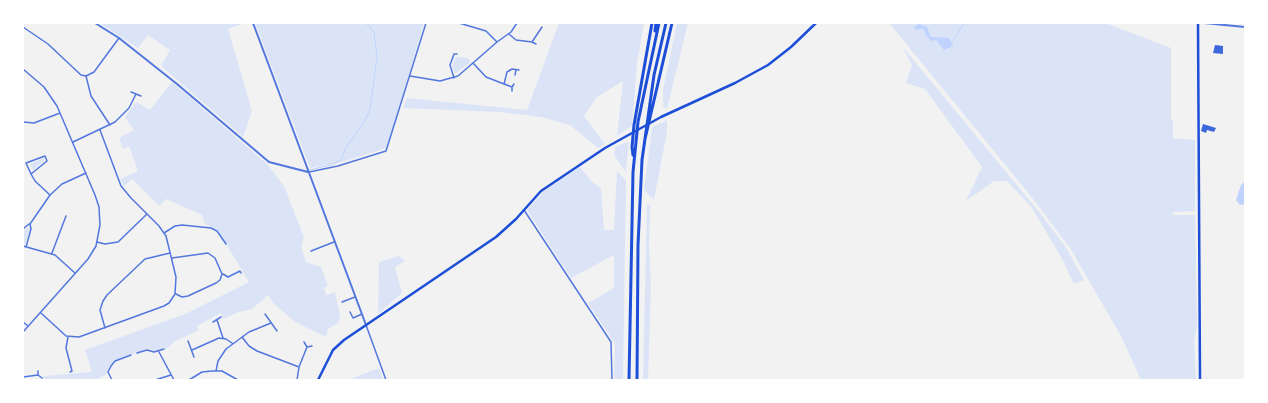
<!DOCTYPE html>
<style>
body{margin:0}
#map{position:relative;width:1268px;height:403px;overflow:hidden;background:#f2f2f2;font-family:Barlow,sans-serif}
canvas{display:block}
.frame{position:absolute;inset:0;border:24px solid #fff;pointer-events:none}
</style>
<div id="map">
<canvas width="1268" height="403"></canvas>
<div class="frame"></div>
</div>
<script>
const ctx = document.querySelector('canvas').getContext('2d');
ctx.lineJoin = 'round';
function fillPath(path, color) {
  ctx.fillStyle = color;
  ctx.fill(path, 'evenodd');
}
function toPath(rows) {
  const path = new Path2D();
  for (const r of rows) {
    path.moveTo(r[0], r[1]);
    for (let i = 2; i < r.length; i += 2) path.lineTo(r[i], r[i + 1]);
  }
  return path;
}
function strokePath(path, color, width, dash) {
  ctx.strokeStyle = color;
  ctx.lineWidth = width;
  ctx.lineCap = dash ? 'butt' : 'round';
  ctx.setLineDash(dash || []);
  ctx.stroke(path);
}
fillPath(toPath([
 [99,23,244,23,228,29,252,111,243,137,161,66,170,50,148,35,138,48],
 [255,23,424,23,387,148,335,164,310,168],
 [559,23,644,23,637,64,632,126,617,136,623,81,597,97,584,116,605,144,598,148,570,125,541,117,499,112,403,108,407,98,527,110],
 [677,23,688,23,667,109,663,106,663,90],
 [889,23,1105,23,1171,48,1171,120,1173,120,1173,138,1195,140,1195,211,1173,212,1172,215,1195,215,1197,327,1194,341,1196,380,1141,380,1121,336,1070,248,1030,195],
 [902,46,1044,218,1065,246,1084,280,1074,284,1061,257,1032,208,1007,181,994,181,966,201,982,167,925,89,906,83,912,65],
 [457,57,468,58,471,62,455,74,452,66,455,58],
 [172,82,267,164,284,186,304,237,301,246,306,262,321,267,328,286,324,288,326,295,335,292,340,315,338,323,328,329,326,337,295,322,273,303,268,295,252,309,239,312,223,319,221,313,197,326,199,330,174,342,165,350,165,347,156,351,147,349,114,361,109,367,107,374,96,380,40,380,44,376,92,372,85,350,185,314,249,282,217,229,208,226,204,222,202,215,166,199,159,206,132,179,124,186,120,179,138,171,129,146,123,149,119,138,134,130,125,117,136,102,150,110],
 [667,120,667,132,654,200,644,190,652,127],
 [629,141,626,172,614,155,615,147],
 [44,158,44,161,33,170,30,164],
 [580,167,591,181,601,188,604,230,614,230,617,171,626,180,623,380,614,380,615,344,588,303,614,288,614,255,571,278,527,210,544,191],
 [647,203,650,206,649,245,651,285,648,380,643,380],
 [29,227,30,229,25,244,23,244,23,231],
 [399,256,405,261,395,267,402,293,378,314,379,262],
 [379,368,383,380,348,380]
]), '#dbe4f7');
fillPath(toPath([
 [919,24,927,27,931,37,949,38,953,46,944,50,936,40,931,41,927,37,923,28,916,30,914,27],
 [1245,181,1245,204,1240,205,1236,200,1241,185]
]), '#bfd3fe');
strokePath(toPath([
 [952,42,964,23],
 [309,170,331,165,341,160,345,149,366,119,370,109,377,57,374,32,366,23]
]), '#bfd3fe', 1);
fillPath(toPath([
 [1215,45,1223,46,1223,54,1213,53],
 [1203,124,1216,128,1214,132,1207,130,1206,133,1201,131]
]), '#3d67dc');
strokePath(toPath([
 [459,23,486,31,497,42],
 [23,27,48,44,81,75,86,76,94,72,119,38],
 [509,34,516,40,532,42,536,44],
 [532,42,542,27],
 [473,63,486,77,504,84,507,72,512,69,519,70],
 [23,69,44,87,57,106,95,195,99,207,100,225,96,246,88,259,23,332],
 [515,75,516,70],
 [86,76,91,96,110,125],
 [410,76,440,81,458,76,497,42,511,32,517,23],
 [454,78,450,65,454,54,457,54],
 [504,84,512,87],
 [512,91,512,87,514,84],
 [131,92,141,96],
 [23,122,34,123,60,113],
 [73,142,115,122,129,108,136,94],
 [309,172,338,166,386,151,426,23],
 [31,174,47,161,45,156,26,163,31,174,35,181,50,195],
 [524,210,611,342,612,380],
 [23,229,29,224],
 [164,233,175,226,182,225,211,228,217,231,226,244],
 [97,242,105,244,118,242,147,214],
 [23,246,55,255,75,273],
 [26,247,31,229,30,224,50,195,62,184,86,173],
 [311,251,334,242],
 [52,253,66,216],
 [172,258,208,253,215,258,222,274,220,280,216,283,188,296,182,297,176,294],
 [223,274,228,277,240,271,241,273],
 [342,302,355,297],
 [350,312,353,318,362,314],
 [41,313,66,336,79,337,164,306,169,303,175,294,176,277,166,236,159,226,131,198,121,186,100,130],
 [265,314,277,331],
 [217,320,223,338],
 [23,322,28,326],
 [213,322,221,317],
 [366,325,386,380],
 [105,328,100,310,103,301,107,295,145,259,170,253],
 [68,337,66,348,72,371,70,372],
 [242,337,249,346,257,351,299,367],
 [188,341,194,357],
 [304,342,307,347,312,346],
 [192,350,219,338,226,339,232,343],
 [159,352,174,380],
 [137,353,147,350,154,352,164,349],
 [38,371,38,375,42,378],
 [216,371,218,361,226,349,249,332,271,323],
 [23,377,38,375],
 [112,380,108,372,111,366,115,361,131,355],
 [155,380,171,375],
 [189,380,202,372,212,371,222,371,238,380],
 [297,380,299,367,307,347]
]), '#5277de', 1.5);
strokePath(toPath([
 [95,23,119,38,177,84,269,162,308,172],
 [253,23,366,325],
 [1204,23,1245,27]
]), '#5277de', 2);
strokePath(toPath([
 [1198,23,1200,380]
]), '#1d4ed8', 2.5);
strokePath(toPath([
 [318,380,333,350,344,340,496,237,516,219,541,191,605,148,661,117,735,83,768,65,791,47,816,23]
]), '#1d4ed8', 2.5);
strokePath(toPath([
 [655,31,656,23],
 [645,139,672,23],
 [633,155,632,147,634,125,652,23],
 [629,380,633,172,638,122,659,23],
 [637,380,638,245,642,160,654,75,666,23]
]), '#1d4ed8', 3);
</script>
